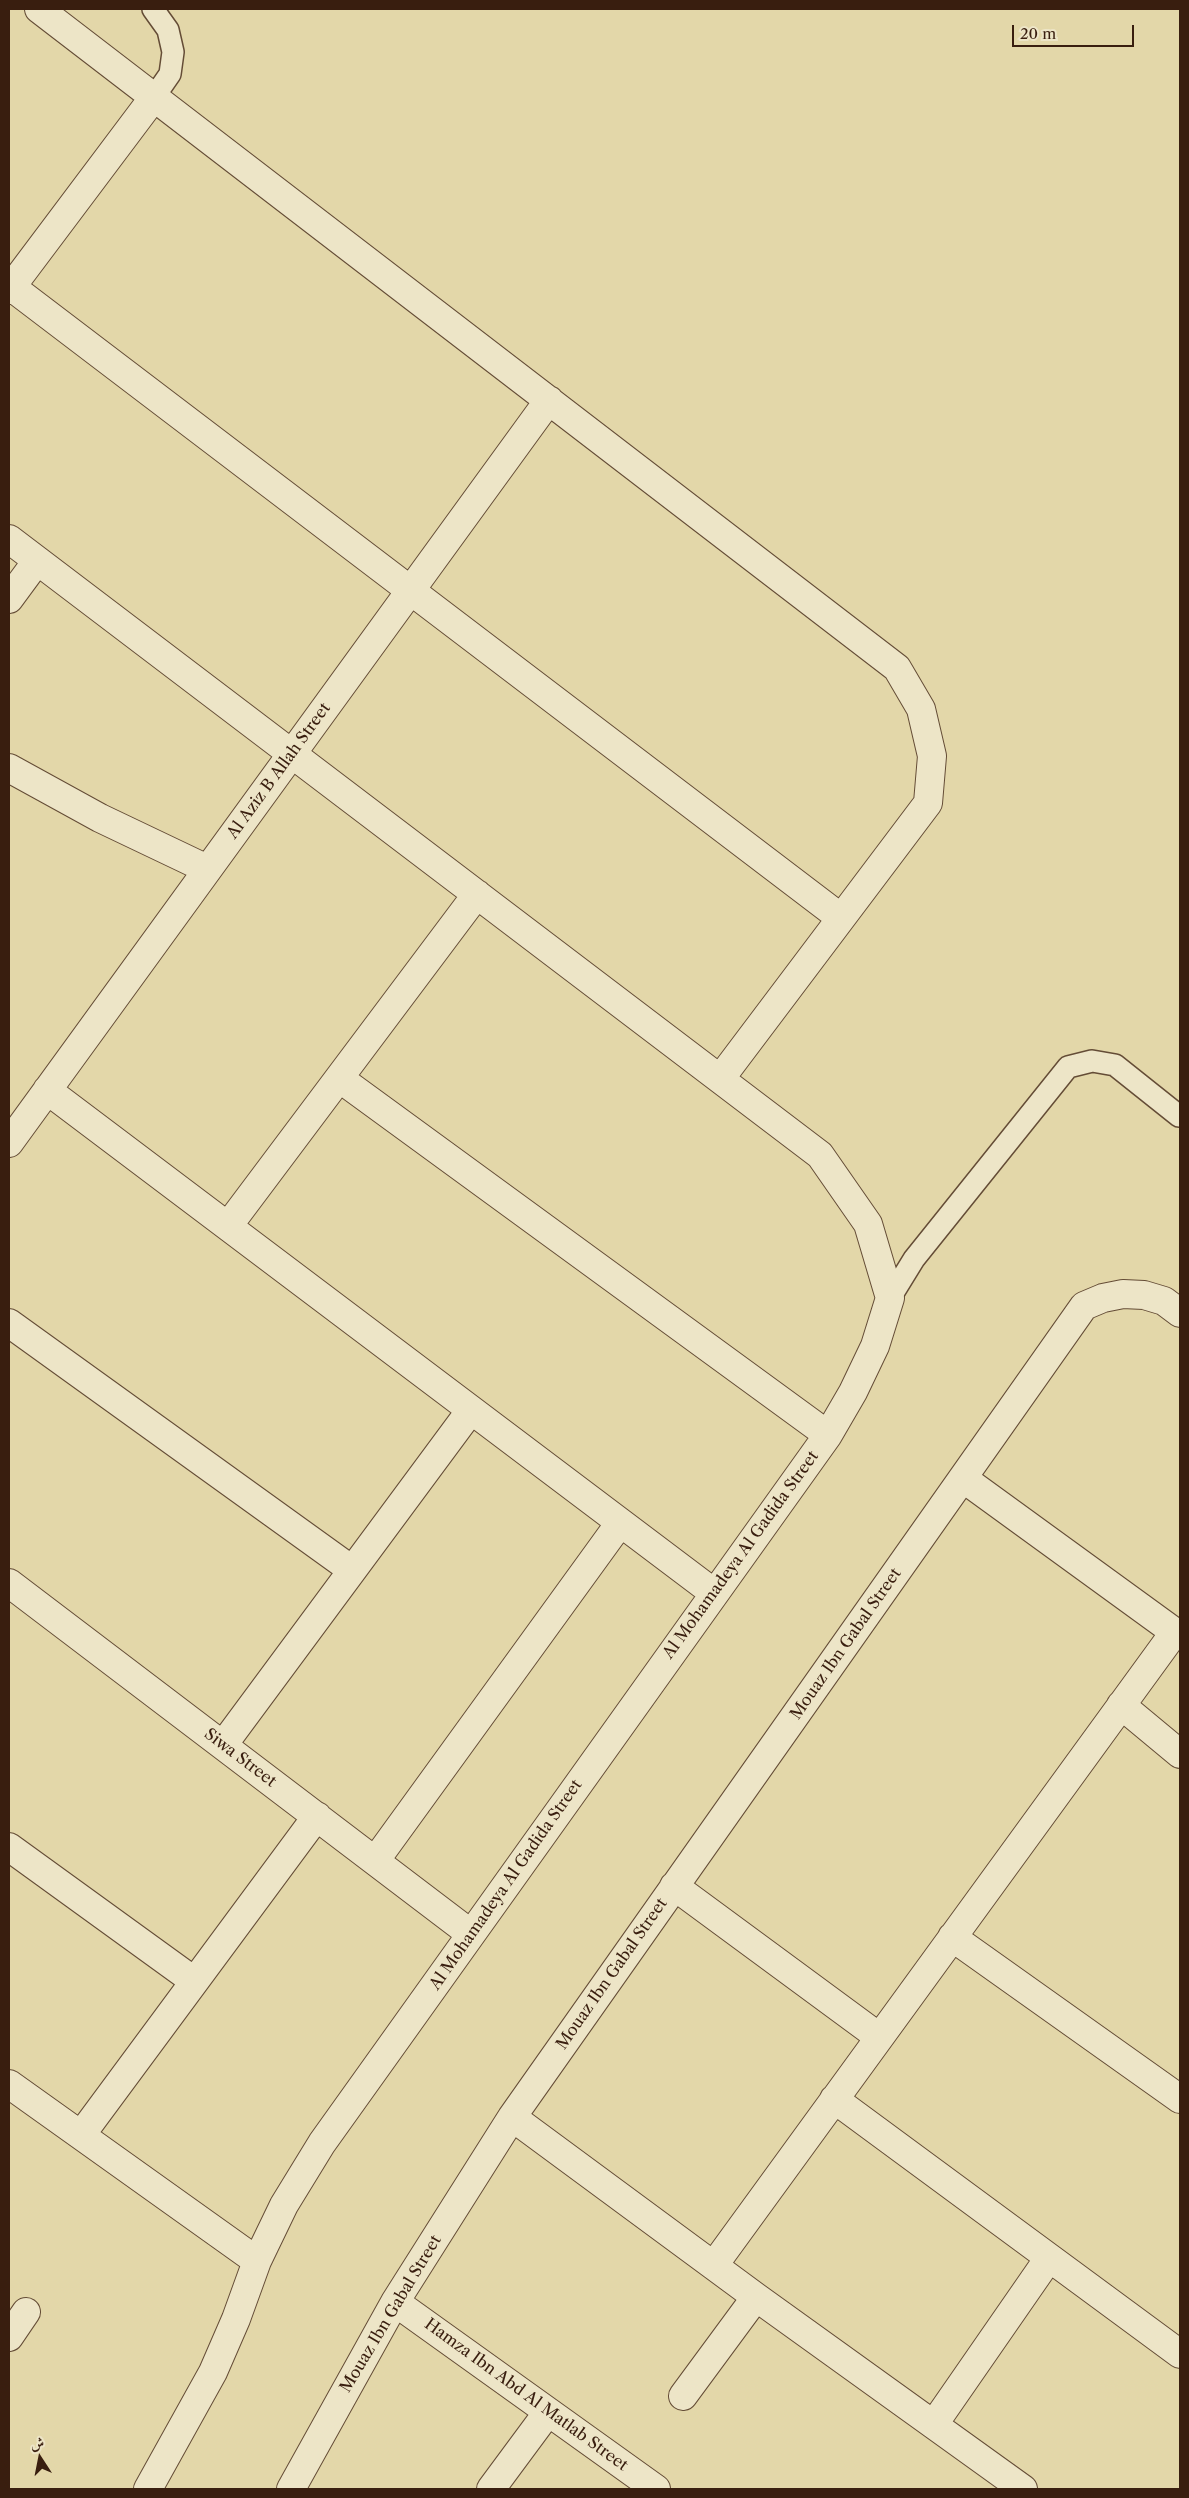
<!DOCTYPE html>
<meta charset="utf-8">
<style>
body{margin:0}
#map{position:relative;width:1189px;height:2498px;overflow:hidden;background:#e3d7a9;font-family:"Libre Caslon Text",Amiri,serif}
canvas{display:block}
.frame{position:absolute;inset:0;border:10px solid #391e0f;pointer-events:none}
.north{position:absolute;left:15px;top:2433px;width:50px;height:50px;-webkit-text-stroke:4px #ede5c7;paint-order:stroke;rotate:349deg;font-size:14px;font-weight:700;line-height:20px;text-align:center;color:#391e0f}
.north::after{content:'';display:block;margin:auto;width:18px;height:22px;background:#391e0f;clip-path:polygon(50% 0,100% 100%,50% 72%,0 100%)}
.scale{position:absolute;left:1012px;top:25px;width:122px;height:22px;box-sizing:border-box;border:2px solid #391e0f;border-top:0;padding-left:6px;font-size:15px;line-height:18px;white-space:nowrap;color:#391e0f;-webkit-text-stroke:4px #ede5c7;paint-order:stroke}
</style>
<div id="map">
<canvas width="1189" height="2498"></canvas>
<div class="frame"></div>
<div class="north">ش</div>
<div class="scale">20 m</div>
</div>
<script>
const ctx = document.querySelector('canvas').getContext('2d');
ctx.lineJoin = 'round';
function toPath(rows) {
  const path = new Path2D();
  for (const r of rows) {
    path.moveTo(r[0], r[1]);
    for (let i = 2; i < r.length; i += 2) path.lineTo(r[i], r[i + 1]);
  }
  return path;
}
function strokePath(path, color, width, dash) {
  ctx.strokeStyle = color;
  ctx.lineWidth = width;
  ctx.lineCap = dash ? 'butt' : 'round';
  ctx.setLineDash(dash || []);
  ctx.stroke(path);
}
function drawText(font, color, halo, rows, align = 'center') {
  ctx.font = font + ' "Libre Caslon Text",serif';
  ctx.lineWidth = 4.5;
  ctx.setLineDash([]);
  ctx.textBaseline = 'middle';
  ctx.strokeStyle = halo;
  ctx.fillStyle = color;
  for (const [text, x, y, turn = 0] of rows) {
    ctx.save();
    ctx.translate(x, y);
    ctx.rotate((+turn || 0) * Math.PI / 180);
    ctx.textAlign = isNaN(turn) ? turn : align;
    if (halo) ctx.strokeText(text, 0, 0);
    ctx.fillText(text, 0, 0);
    ctx.restore();
  }
}
const service = toPath([
 [153,9,168,30,173,52,170,74,154,97],
 [890,1298,914,1259,1068,1067,1092,1061,1115,1065,1179,1116]
]);
const minor = toPath([
 [39,9,897,668,921,709,932,756,928,803,720,1079],
 [9,285,841,918],
 [9,290,154,97],
 [9,539,820,1155,868,1224,890,1298,875,1346,853,1392,828,1435,322,2143,284,2205,257,2261,236,2319,213,2372,148,2489],
 [9,599,37,561],
 [9,768,100,818,207,869],
 [339,1078,828,1435],
 [47,1090,714,1593],
 [9,1143,549,400],
 [228,1226,477,894],
 [9,1323,352,1570],
 [964,1479,1180,1636],
 [9,1583,471,1934],
 [1121,1705,1180,1754],
 [223,1745,471,1410],
 [9,1847,194,1981],
 [375,1861,620,1523],
 [674,1886,879,2037],
 [952,1937,1180,2099],
 [9,2084,257,2261],
 [834,2099,1180,2354],
 [512,2117,756,2297,1023,2489],
 [81,2135,317,1816],
 [714,2265,1174,1633],
 [395,2302,656,2489],
 [9,2337,26,2312],
 [683,2396,756,2297],
 [934,2424,1049,2258],
 [291,2489,395,2302,512,2117,1084,1306,1103,1298,1123,1294,1144,1295,1164,1301,1180,1313],
 [491,2489,548,2412]
]);
strokePath(service, '#644c36', 24);
strokePath(minor, '#644c36', 30);
strokePath(service, '#ede5c7', 21);
strokePath(minor, '#ede5c7', 28);
drawText('16px', '#391e0f', '#ede5c7', [
 ["Al Aziz B Allah Street",279,771,-54],
 ["Al Mohamadeya Al Gadida Street",741,1555,-54],
 ["Mouaz Ibn Gabal Street",846,1644,-55],
 ["Siwa Street",240,1758,37],
 ["Al Mohamadeya Al Gadida Street",506,1885,-55],
 ["Mouaz Ibn Gabal Street",612,1974,-55],
 ["Mouaz Ibn Gabal Street",391,2314,-59],
 ["Hamza Ibn Abd Al Matlab Street",526,2395,36]
]);
</script>
